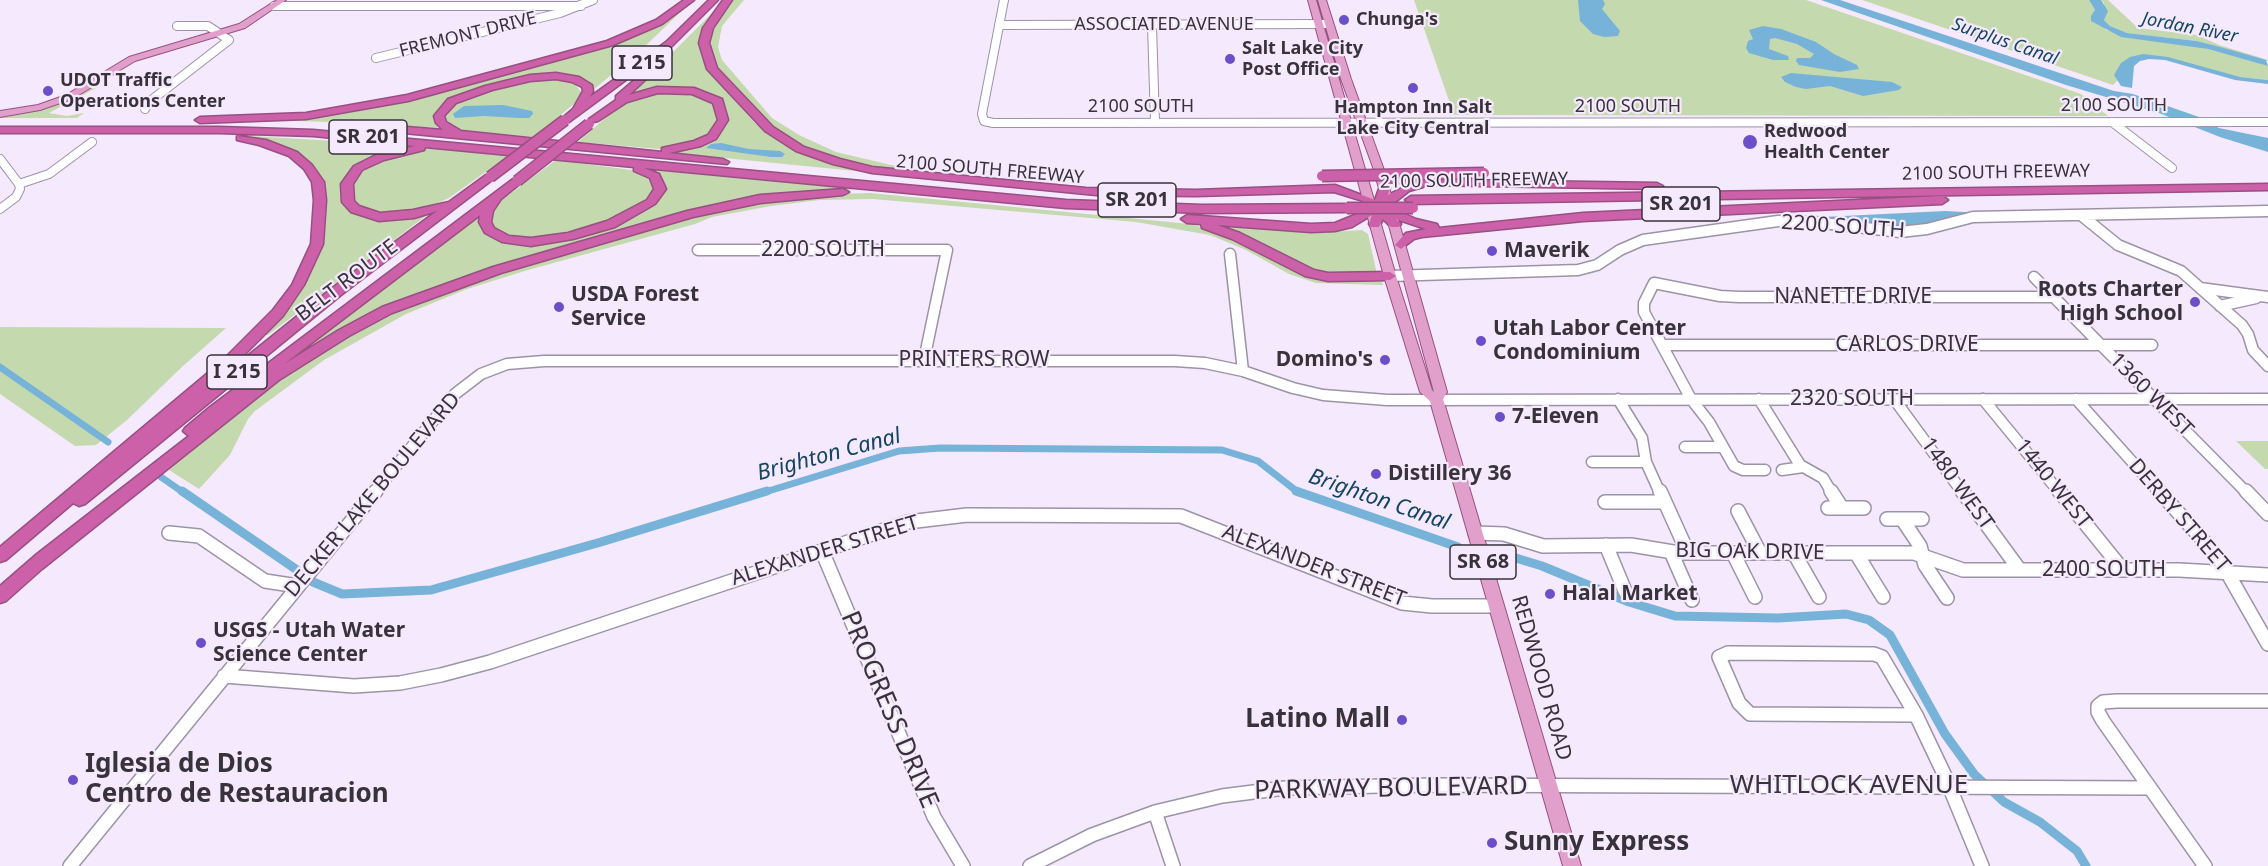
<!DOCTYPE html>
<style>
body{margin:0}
canvas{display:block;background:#f4e9fd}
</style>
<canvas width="2268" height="866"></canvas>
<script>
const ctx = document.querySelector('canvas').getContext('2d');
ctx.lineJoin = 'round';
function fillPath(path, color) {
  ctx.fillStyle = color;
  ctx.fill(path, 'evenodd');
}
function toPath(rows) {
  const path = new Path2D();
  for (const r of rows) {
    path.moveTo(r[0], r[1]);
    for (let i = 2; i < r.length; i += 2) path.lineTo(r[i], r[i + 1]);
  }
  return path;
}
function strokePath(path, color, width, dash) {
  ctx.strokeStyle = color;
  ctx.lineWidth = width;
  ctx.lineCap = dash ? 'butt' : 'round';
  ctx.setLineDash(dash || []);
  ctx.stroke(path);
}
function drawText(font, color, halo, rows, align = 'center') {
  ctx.font = font + ' "Noto Sans",sans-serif';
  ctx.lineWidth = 4.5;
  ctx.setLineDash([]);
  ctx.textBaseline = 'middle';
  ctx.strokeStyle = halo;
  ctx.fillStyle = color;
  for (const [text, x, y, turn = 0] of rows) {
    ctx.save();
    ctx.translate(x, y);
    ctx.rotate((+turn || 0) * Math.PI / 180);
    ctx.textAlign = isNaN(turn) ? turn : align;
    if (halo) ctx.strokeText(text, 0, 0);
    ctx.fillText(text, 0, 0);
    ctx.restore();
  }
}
fillPath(toPath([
 [730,0,744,0,722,26,718,47,722,60,772,118,799,135,836,152,925,173,856,164,805,149,770,129,715,71,707,56,711,25],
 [1414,0,1806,0,2081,94,2108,116,1454,115],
 [1862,0,2089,0,2106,30,2208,49,2254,61,2268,66,2268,80,2240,77,2143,54,2113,85],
 [2101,0,2108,0,2138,28,2197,35,2219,45,2252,55,2268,60,2268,61,2197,41,2127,33,2110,26,2104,20,2104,3],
 [686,5,688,5,642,49,592,91,588,86,549,75,449,101,435,114,435,123,438,128,364,123,262,120,384,104,614,42],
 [717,8,705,27,700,42,704,61,713,76,755,123,776,139,817,159,875,173,664,152,677,149,720,130,719,100,705,91,693,89,630,95],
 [541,78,563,79,574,83,581,92,575,103,534,137,458,130,446,126,442,112,464,97],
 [94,87,98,87,49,113,67,116,84,113,77,118,0,118,0,116,67,100],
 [687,91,712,100,719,120,710,134,703,138,672,148,659,149,578,142,620,105,630,100,647,94],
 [251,136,420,146,397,150,370,160,342,192,342,200,350,211,370,217,431,212,268,335,264,335,308,277,317,258,323,239,326,195,323,182,309,163,266,141,247,137],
 [419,149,436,149,508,156,449,198,426,208,397,214,365,212,348,196,357,173,374,161],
 [556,160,639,171,652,179,654,190,641,205,617,218,568,235,523,240,494,232,488,215,496,204],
 [650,170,857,189,765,197,467,276,405,300,256,388,315,337,478,216,481,216,480,223,486,234,510,243,594,231,659,194,653,172],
 [870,193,1190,224,1218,232,1335,281,1375,280,1382,282,1383,285,1316,283,1289,274,1246,250,1210,235,1136,222,873,199,820,200,771,206,712,217,695,224,528,270,467,289,406,314,324,360,255,411,248,419,230,455,199,489,169,470,246,401,330,342,428,294,726,207,809,195],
 [1207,222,1314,233,1362,230,1368,234,1377,274,1339,275,1310,271],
 [0,327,226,328,183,366,127,420,96,445,75,446,0,394],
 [2236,441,2268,441,2268,469,2265,469]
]), '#c5d9af');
fillPath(toPath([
 [1578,0,1603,0,1605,4,1602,9,1620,31,1618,36,1604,37,1593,34,1580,21],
 [1821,0,1840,0,2114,91,2133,94,2199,117,2219,128,2268,138,2268,152,2220,137,2159,113,2066,85],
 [2089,0,2101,0,2108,11,2104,20,2110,26,2127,33,2197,41,2224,48,2266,60,2268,66,2208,49,2121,37,2091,21,2091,16,2095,10],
 [1763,26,1781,29,1816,42,1834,54,1857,65,1859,69,1840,72,1799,65,1796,61,1797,58,1810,58,1814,54,1797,44,1775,38,1770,39,1769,49,1788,56,1789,60,1773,60,1749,53,1746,48,1748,41,1753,39,1749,30],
 [2143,54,2168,57,2240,77,2268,80,2268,84,2235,80,2165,60,2149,59,2140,61,2134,66,2132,88,2121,86,2114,75,2121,63,2130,57],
 [1791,73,1892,82,1902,87,1899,90,1863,96,1830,86,1806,89,1796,87,1785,82,1781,77],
 [503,105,532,111,533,114,529,118,519,118,484,116,455,118,453,114,464,106],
 [721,143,749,149,780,151,785,154,782,157,771,157,706,148,711,144],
 [1945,211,1983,213,1960,214,1934,223,1896,228,1823,217]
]), '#77b3d8');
strokePath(toPath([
 [0,367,108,442],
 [161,477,184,493],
 [762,493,899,451,940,448,1222,450,1258,461,1299,493]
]), '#77b3d8', 7);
strokePath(toPath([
 [182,491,297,570],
 [1296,491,1458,547],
 [1506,555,1542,566,1629,602,1675,616,1778,618,1846,614,1869,620,1890,635,1945,734,1974,774,2004,802,2040,822,2077,851,2086,866],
 [313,582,342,594,431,590,601,542,767,491]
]), '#77b3d8', 9);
const minorFar2 = toPath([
 [1004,0,982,114,984,121,993,123,2268,122],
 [274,6,581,6],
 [999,25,1329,24],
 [1152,25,1155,123],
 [376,58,560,13,593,0],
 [145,109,149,102,229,40,208,26,177,26],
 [2112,122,2172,168],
 [0,159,19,184],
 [19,184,49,174,92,142],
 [0,209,16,197,20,189,19,184],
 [2228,212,2268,211]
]);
const minorFar1 = toPath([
 [2081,215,2118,245,2181,271,2242,325,2248,334,2253,350,2268,366],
 [698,250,947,250,924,360],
 [1230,254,1243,371],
 [1390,276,1578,270,1597,265,1620,250,1643,240,1778,221,1814,222,1900,232,1927,229,1973,217,2268,211],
 [2034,277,2247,493],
 [2200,288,2268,297],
 [2220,306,2256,298],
 [1663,345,2152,345],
 [1618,399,1642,438,1646,462,1660,493],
 [1759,399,1800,465,1823,478,1832,493],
 [1894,399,1963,493],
 [1983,399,2060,493],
 [2076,399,2160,493],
 [1685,447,1723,447],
 [1592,462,1646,462],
 [1765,470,1743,470,1734,466,1709,422,1691,399,1644,312,1644,303,1654,283,1720,296,1739,297,2055,297],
 [1782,470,1803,467],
 [374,493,455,394,481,374,507,364,544,361,1175,361,1205,363,1243,371,1293,388,1323,395,1387,400,2268,399]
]);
const minor = toPath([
 [1660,491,1688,553],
 [1831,491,1842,508],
 [1962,491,2019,569],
 [2059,491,2123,570],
 [2159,491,2219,558,2268,644],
 [2246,491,2268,514],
 [1605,502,1664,502],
 [1828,508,1864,508],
 [1738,511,1760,553],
 [1887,519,1922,519],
 [1902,519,1920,546,1925,565,1947,598],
 [169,533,199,536,265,581,298,586],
 [1475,533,1504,534,1543,546,1631,545,1679,553,1914,553,1963,570,2179,570,2268,575],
 [1606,545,1625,591],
 [822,551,934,817,963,866],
 [1671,552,1692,600],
 [1733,553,1755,597],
 [1794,553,1819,597],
 [1856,553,1883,597],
 [1728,653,1874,654,1882,657,1916,715,1750,714,1739,703,1719,657,1728,653],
 [224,676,354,686,400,683,441,675,490,662,908,522,967,515,1181,516,1402,603,1432,606,1496,606],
 [1916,715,1945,776,1982,866],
 [1155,812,1173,866],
 [70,866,376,491],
 [1030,866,1092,835,1155,812,1222,796,1285,788,1431,785,2150,788],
 [2205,866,2103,721,2098,712,2098,706,2103,702,2117,701,2268,701]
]);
const major = toPath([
 [277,0,286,0,245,28,135,61,72,99,40,110,0,117,0,111,38,105,66,95,129,57,239,24,277,0],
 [1308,0,1316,0,1396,276,1432,390,1434,392,1374,170,1341,79,1318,0,1326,0,1351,79,1384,170,1447,392,1443,399,1581,866,1563,866,1430,401,1420,392,1384,276,1308,0]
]);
const highway = toPath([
 [684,0,694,0,662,24,613,45,408,101,306,119,200,123,195,120,200,117,306,113,407,95,607,41,656,20,684,0],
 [709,0,718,0,672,46,569,122,561,122,560,120,573,109,583,91,582,87,572,82,556,79,530,81,492,90,456,103,444,116,446,122,461,131,662,152,662,148,694,141,708,135,718,120,713,103,692,94,658,93,627,102,598,121,594,122,589,119,616,100,616,96,668,51,671,52,671,56,629,95,657,87,694,88,722,99,728,120,716,139,701,146,669,153,723,159,729,162,727,164,383,131,378,128,383,125,443,130,436,123,434,116,448,99,485,86,530,75,556,73,579,77,592,85,593,91,590,97,666,42,709,0],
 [723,0,732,0,713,28,709,43,717,68,773,127,804,147,840,159,872,167,1086,188,1196,190,1335,185,1375,200,1380,186,1388,186,1390,188,1388,195,1410,184,1377,181,1377,177,1381,176,1455,180,1657,183,1663,186,1657,189,1425,185,1423,187,1409,191,1389,207,1416,219,1437,224,1439,228,1583,213,1942,196,1948,200,1942,204,1583,221,1422,237,1414,239,1401,249,1395,245,1406,233,1426,229,1396,219,1401,224,1399,227,1391,227,1383,219,1379,227,1371,227,1369,224,1372,215,1352,227,1335,231,1311,232,1217,225,1240,233,1314,270,1328,273,1390,272,1396,276,1390,280,1328,281,1305,276,1232,239,1202,228,1201,224,1187,223,1181,219,1187,215,1311,224,1335,223,1362,212,1368,206,1363,201,1334,192,1196,196,1096,195,872,173,833,164,796,151,765,131,707,69,699,43,703,28,723,0],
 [0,127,219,127,313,130,1066,200,1202,205,1347,204,1353,208,1347,212,1202,213,1066,208,644,168,659,174,666,189,655,204,615,227,573,239,531,246,502,242,485,233,479,222,480,215,284,364,339,330,382,307,493,267,687,211,760,195,843,189,849,192,843,195,760,203,693,217,501,273,392,313,349,336,279,380,42,569,6,601,0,603,0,586,37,554,189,436,183,431,185,428,210,407,513,179,521,179,523,181,501,199,493,211,491,222,494,228,509,236,531,238,568,233,607,221,647,200,654,189,650,178,634,171,634,167,425,147,424,150,384,160,362,170,353,184,354,201,359,206,380,213,413,210,449,202,486,175,490,174,496,177,341,295,85,504,79,506,73,503,6,560,0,562,0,547,221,362,273,310,292,285,311,244,314,200,312,182,304,169,289,156,259,145,237,140,237,136,266,140,297,152,312,165,324,182,326,200,323,244,304,285,283,316,231,368,199,395,331,289,437,211,414,218,379,221,351,212,342,202,341,184,354,166,376,155,415,146,313,136,219,133,0,133,0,127],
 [2268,184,2268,190,1411,204,1405,200,1411,196,2268,184]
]);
strokePath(minorFar2, '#9d93a6', 10);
strokePath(minorFar1, '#9d93a6', 13);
strokePath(minor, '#9d93a6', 16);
strokePath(major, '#985082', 2);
strokePath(highway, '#985082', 3);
strokePath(minorFar2, '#fff', 8);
strokePath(minorFar1, '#fff', 10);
strokePath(minor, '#fff', 13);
fillPath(major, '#e0a0cb');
fillPath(highway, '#cc60a9');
const highwayBridge = toPath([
 [1322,176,1484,173],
 [490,177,565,120],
 [517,181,589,124],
 [1347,208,1413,208]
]);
strokePath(highwayBridge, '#985082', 13, []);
strokePath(highwayBridge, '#cc60a9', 10);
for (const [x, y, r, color] of [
 [1344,20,6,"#6a4fc9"],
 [1230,59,6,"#6a4fc9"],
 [1413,88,6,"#6a4fc9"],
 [48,91,6,"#6a4fc9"],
 [1750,142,8,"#6a4fc9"],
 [1492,251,6,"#6a4fc9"],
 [2195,302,6,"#6a4fc9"],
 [559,307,6,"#6a4fc9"],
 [1481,341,6,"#6a4fc9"],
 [1385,360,6,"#6a4fc9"],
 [1500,417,6,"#6a4fc9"],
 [1376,474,6,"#6a4fc9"],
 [1550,594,6,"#6a4fc9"],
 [201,643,6,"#6a4fc9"],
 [1402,720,6,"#6a4fc9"],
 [73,780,6,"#6a4fc9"],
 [1492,843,6,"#6a4fc9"]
]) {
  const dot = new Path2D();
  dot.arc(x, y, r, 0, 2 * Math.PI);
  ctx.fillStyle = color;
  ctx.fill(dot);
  strokePath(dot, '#f4e9fd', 2);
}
drawText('bold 18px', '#38333b', '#f4e9fd', [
 ["Chunga's",1356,20],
 ["Salt Lake City",1242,49],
 ["Post Office",1242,70],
 ["UDOT Traffic",60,81],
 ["Operations Center",60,102],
 ["Hampton Inn Salt",1413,108,"center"],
 ["Lake City Central",1413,129,"center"],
 ["Redwood",1764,132],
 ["Health Center",1764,153]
], 'left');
drawText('18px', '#38333b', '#f4e9fd', [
 ["ASSOCIATED AVENUE",1164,25],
 ["FREMONT DRIVE",468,35,-14],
 ["2100 SOUTH",2114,106],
 ["2100 SOUTH",1141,107],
 ["2100 SOUTH",1628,107],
 ["2100 SOUTH FREEWAY",990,170,5],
 ["2100 SOUTH FREEWAY",1996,173,-1],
 ["2100 SOUTH FREEWAY",1474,181,-1]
]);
drawText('italic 18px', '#164560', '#f4e9fd', [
 ["Jordan River",2190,28,11],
 ["Surplus Canal",2005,42,19]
]);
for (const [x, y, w] of [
 [642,63,60],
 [368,137,78],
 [1137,200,78],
 [1681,204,78],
 [237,372,60],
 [1483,562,66]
]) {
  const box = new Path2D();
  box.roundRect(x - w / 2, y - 17, w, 34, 4.5);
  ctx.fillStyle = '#f4e9fd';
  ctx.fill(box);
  strokePath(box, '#38333b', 1.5);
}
drawText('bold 20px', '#38333b', null, [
 ["I 215",642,63],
 ["SR 201",368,137],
 ["SR 201",1137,200],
 ["SR 201",1681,204],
 ["I 215",237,372],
 ["SR 68",1483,562]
]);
drawText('21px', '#38333b', '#f4e9fd', [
 ["2200 SOUTH",1843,227,4],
 ["2200 SOUTH",823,250],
 ["BELT ROUTE",347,281,-37],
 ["NANETTE DRIVE",1853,297],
 ["CARLOS DRIVE",1907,345],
 ["PRINTERS ROW",974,360],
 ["1360 WEST",2151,395,45],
 ["2320 SOUTH",1852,399],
 ["1480 WEST",1957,484,54],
 ["1440 WEST",2053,484,51],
 ["DECKER LAKE BOULEVARD",373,495,-50],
 ["DERBY STREET",2179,516,49],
 ["ALEXANDER STREET",825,551,-17],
 ["BIG OAK DRIVE",1750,552,1],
 ["ALEXANDER STREET",1314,566,21],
 ["2400 SOUTH",2104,570],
 ["REDWOOD ROAD",1541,678,74]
]);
drawText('bold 21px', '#38333b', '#f4e9fd', [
 ["Maverik",1504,251],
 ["Roots Charter",2183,290,"right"],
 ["High School",2183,314,"right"],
 ["USDA Forest",571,295],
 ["Service",571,319],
 ["Utah Labor Center",1493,329],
 ["Condominium",1493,353],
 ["Domino's",1373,360,"right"],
 ["7-Eleven",1512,417],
 ["Distillery 36",1388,474],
 ["Halal Market",1562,594],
 ["USGS - Utah Water",213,631],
 ["Science Center",213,655]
], 'left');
drawText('italic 22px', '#164560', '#f4e9fd', [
 ["Brighton Canal",829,455,-15],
 ["Brighton Canal",1379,500,19]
]);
drawText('26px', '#38333b', '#f4e9fd', [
 ["PROGRESS DRIVE",889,710,67],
 ["WHITLOCK AVENUE",1849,786],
 ["PARKWAY BOULEVARD",1391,789,-1]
]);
drawText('bold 26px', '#38333b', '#f4e9fd', [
 ["Latino Mall",1390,720,"right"],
 ["Iglesia de Dios",85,765],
 ["Centro de Restauracion",85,795],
 ["Sunny Express",1504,843]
], 'left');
</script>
